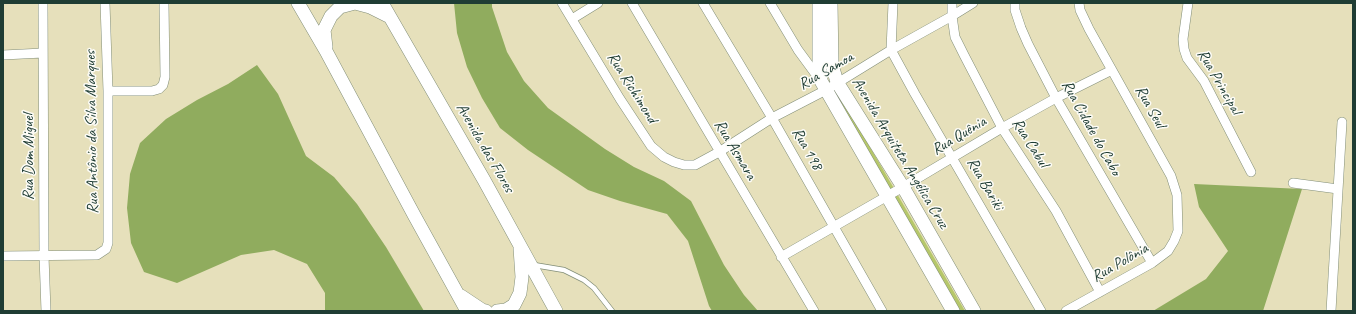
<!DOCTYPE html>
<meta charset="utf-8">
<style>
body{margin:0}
#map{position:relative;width:1356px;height:314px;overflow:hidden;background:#e6e0bb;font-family:Caveat,sans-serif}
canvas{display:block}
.frame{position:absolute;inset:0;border:4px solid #1f3d34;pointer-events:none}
</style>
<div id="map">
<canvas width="1356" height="314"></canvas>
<div class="frame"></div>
</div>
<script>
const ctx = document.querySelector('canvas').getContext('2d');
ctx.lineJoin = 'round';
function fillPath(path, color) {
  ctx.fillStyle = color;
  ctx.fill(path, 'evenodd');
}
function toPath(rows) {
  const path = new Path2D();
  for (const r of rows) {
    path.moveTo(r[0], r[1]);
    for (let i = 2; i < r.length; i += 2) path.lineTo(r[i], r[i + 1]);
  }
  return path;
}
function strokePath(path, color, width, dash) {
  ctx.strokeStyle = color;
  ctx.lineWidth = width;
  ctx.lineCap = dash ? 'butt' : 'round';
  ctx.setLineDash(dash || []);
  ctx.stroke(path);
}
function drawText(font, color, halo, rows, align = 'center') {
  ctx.font = font + ' Caveat,sans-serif';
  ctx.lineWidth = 3;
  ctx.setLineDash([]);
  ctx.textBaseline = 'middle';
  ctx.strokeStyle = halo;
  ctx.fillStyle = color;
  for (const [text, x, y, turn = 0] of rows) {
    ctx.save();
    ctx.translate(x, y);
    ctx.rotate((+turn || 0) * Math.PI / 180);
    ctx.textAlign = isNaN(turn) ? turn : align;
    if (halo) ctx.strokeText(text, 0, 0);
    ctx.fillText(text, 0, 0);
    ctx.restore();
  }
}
fillPath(toPath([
 [838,97,841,97,965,311,960,311,839,101]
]), '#b6c76a');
fillPath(toPath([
 [454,3,492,3,492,7,507,52,524,81,548,108,605,149,634,167,664,181,691,201,724,265,744,295,758,311,712,311,709,306,688,241,667,214,620,201,588,190,528,150,500,128,482,98,467,67,457,33],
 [257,65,278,94,306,156,334,177,357,204,386,247,424,311,325,311,325,293,307,264,274,250,241,255,177,283,144,272,131,243,127,208,130,174,140,143,166,119,197,100,228,84],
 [1194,184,1302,189,1263,311,1153,311,1206,279,1228,251,1199,207]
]), '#90ac5e');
const lane = toPath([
 [534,265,564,270,584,280,594,288,612,311]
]);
const street = toPath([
 [43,3,44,256,46,311],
 [562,3,620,99,651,146,664,157,674,162,684,165,695,165,719,152,772,118,826,90,891,50,952,16,973,3],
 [632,3,814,311],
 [703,3,772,118,882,311],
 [770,3,798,50,820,80],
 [893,3,891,50,915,94,1041,311],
 [952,3,952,16,955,37,964,55,1002,128,1056,211,1100,292],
 [1015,3,1015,10,1021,28,1028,44,1056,98,1152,263],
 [1188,3,1183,39,1184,49,1187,58,1204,81,1251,172],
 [572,19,598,3],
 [3,55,43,53],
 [108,91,152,91,159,89,163,85,165,77,164,3],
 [1293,183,1338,189],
 [3,256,97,255,106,249,108,243,108,91,105,3],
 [781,257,903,187,1002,128,1056,98,1112,70],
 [1066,311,1152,263,1168,251,1174,241,1178,231,1177,195,1171,176,1089,29,1080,10,1079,3],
 [1331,311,1342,122]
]);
const secondary = toPath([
 [298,3,326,51,414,215,467,311],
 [382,3,484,180,556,311],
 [819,3,819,63,821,81,953,311],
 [831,3,832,65,837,82,903,187,974,311],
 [326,47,324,30,331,16,340,7,355,3,370,7,390,17],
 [461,296,482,310,486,311],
 [497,311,506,310,514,305,520,293,522,277,520,248]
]);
strokePath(lane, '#828e78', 6);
strokePath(street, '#828e78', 10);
strokePath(secondary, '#828e78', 14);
strokePath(lane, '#fff', 4.5);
strokePath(street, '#fff', 9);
strokePath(secondary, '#fff', 13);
drawText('16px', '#1f3d34', '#fdfcf7', [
 ["Rua Samoa",826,71,-30],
 ["Rua Principal",1219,82,60],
 ["Rua Richimond",632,88,58],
 ["Rua Seul",1150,107,61],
 ["Rua Cidade do Cabo",1091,128,61],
 ["Rua Antônio da Silva Marques",92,132,-91],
 ["Rua Quênia",959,136,-31],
 ["Rua Cabul",1030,143,58],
 ["Avenida das Flores",485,148,60],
 ["Rua 198",807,149,60],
 ["Rua Asmara",735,150,59],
 ["Avenida Arquiteta Angélica Cruz",900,153,59],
 ["Rua Dom Miguel",29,157,-90],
 ["Rua Bariki",985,184,60],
 ["Rua Polônia",1120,263,-30]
]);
</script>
